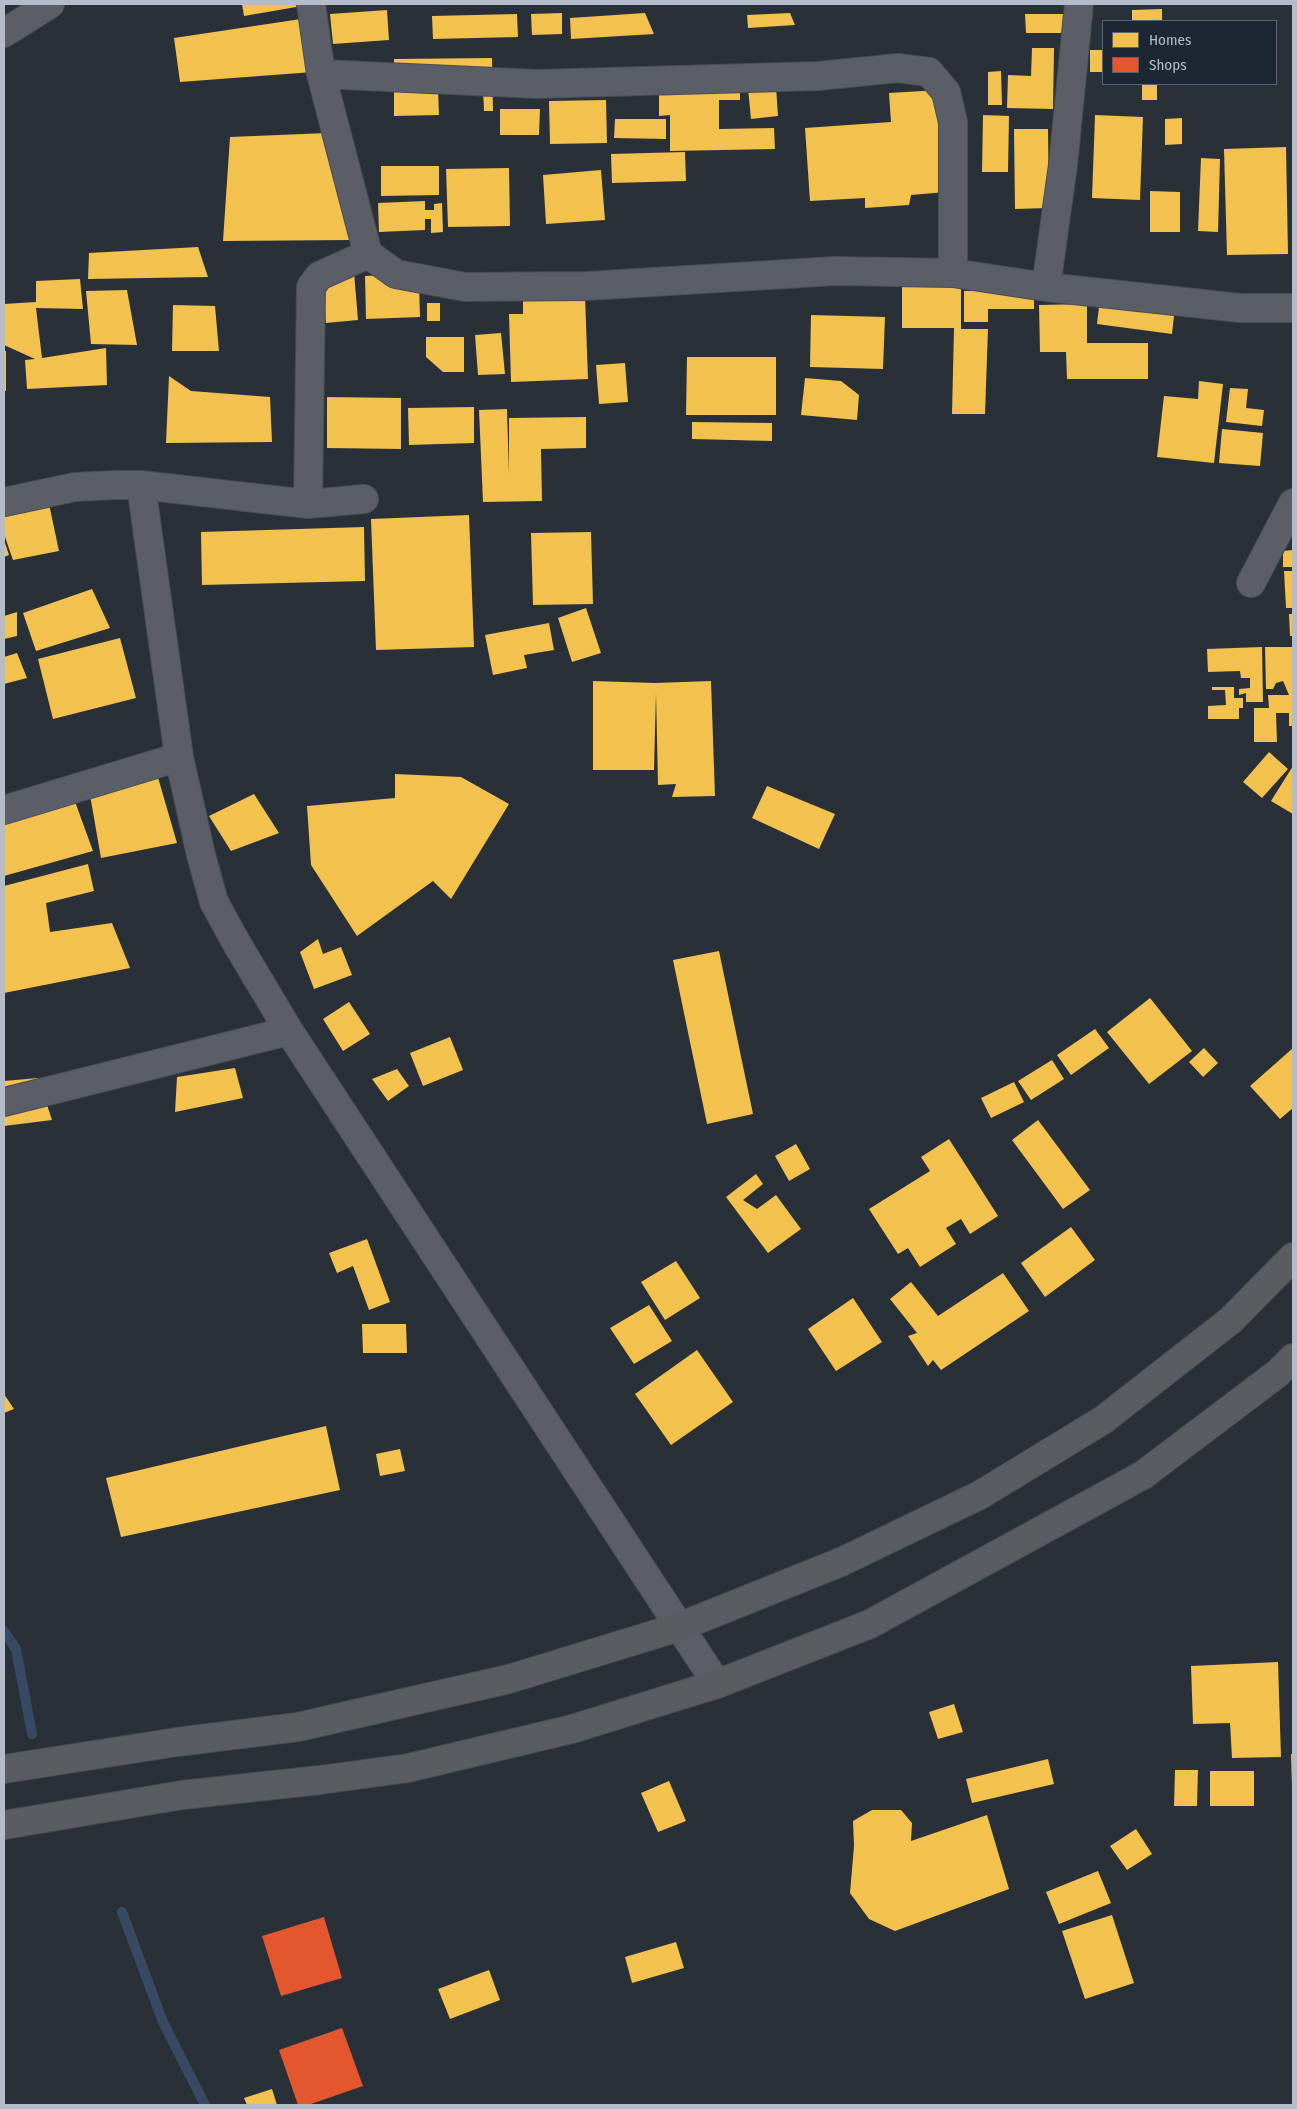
<!DOCTYPE html>
<style>
body{margin:0}
#map{position:relative;width:1297px;height:2109px;overflow:hidden;background:#2a3038;font-family:"Fira Sans Condensed",sans-serif}
canvas{display:block}
.frame{position:absolute;inset:0;border:5px solid #b4bcc9;pointer-events:none}
.legend{position:absolute;left:1102px;top:20px;width:175px;height:65px;box-sizing:border-box;background:#1d2633;border:1px solid #59626f;margin:0;padding:6px 9px;list-style:none;font-size:15px;color:#b4bcc9}
.legend li{display:flex;align-items:center;gap:10px;height:25px}
.legend b{width:25px;border:1px solid #59626f}
</style>
<div id="map">
<canvas width="1297" height="2109"></canvas>
<div class="frame"></div>
<ul class="legend">
<li><b style="height:14px;background:#f2c14e"></b>Homes</li>
<li><b style="height:14px;background:#e4572e"></b>Shops</li>
</ul>
</div>
<script>
const ctx = document.querySelector('canvas').getContext('2d');
ctx.lineJoin = 'round';
function fillPath(path, color) {
  ctx.fillStyle = color;
  ctx.fill(path, 'evenodd');
}
function toPath(rows) {
  const path = new Path2D();
  for (const r of rows) {
    path.moveTo(r[0], r[1]);
    for (let i = 2; i < r.length; i += 2) path.lineTo(r[i], r[i + 1]);
  }
  return path;
}
function strokePath(path, color, width, dash) {
  ctx.strokeStyle = color;
  ctx.lineWidth = width;
  ctx.lineCap = dash ? 'butt' : 'round';
  ctx.setLineDash(dash || []);
  ctx.stroke(path);
}
fillPath(toPath([
 [242,4,301,4,302,6,244,16],
 [1162,9,1162,21,1132,21,1132,10],
 [387,10,389,40,333,44,330,14],
 [562,13,562,34,532,35,531,14],
 [645,13,654,34,571,39,570,18],
 [790,13,795,25,748,28,747,15],
 [517,14,518,37,433,39,432,16],
 [1025,14,1066,14,1066,33,1026,33],
 [301,19,313,72,180,82,174,38],
 [1032,48,1054,48,1053,109,1007,108,1008,75,1031,76],
 [1090,50,1103,50,1103,72,1090,72],
 [492,58,493,111,484,111,483,89,438,89,439,115,394,116,394,59],
 [1001,71,1002,105,988,105,988,72],
 [740,84,740,100,719,100,719,129,774,128,775,149,670,151,670,115,659,116,659,85],
 [1142,84,1157,84,1157,100,1142,100],
 [776,86,778,116,751,119,748,88],
 [939,90,946,192,911,195,909,205,865,208,865,198,810,201,805,128,891,122,889,93],
 [606,100,607,143,550,144,549,101],
 [500,109,540,109,539,135,500,135],
 [983,115,1009,116,1008,172,982,172],
 [1095,115,1143,117,1140,200,1092,198],
 [1182,118,1182,144,1165,145,1165,119],
 [615,119,666,119,666,139,614,138],
 [1014,129,1048,129,1049,208,1015,209],
 [327,133,351,240,223,241,230,137],
 [1286,147,1288,254,1227,255,1224,149],
 [685,152,686,181,612,183,611,154],
 [1201,158,1220,159,1218,232,1198,231],
 [381,166,439,166,439,195,381,196],
 [509,168,510,226,448,227,446,169],
 [601,170,605,220,546,224,543,175],
 [1150,191,1180,192,1180,232,1150,232],
 [425,201,425,210,434,210,434,204,442,203,443,232,431,233,431,219,425,219,425,230,379,232,378,203],
 [198,247,208,277,88,279,89,253],
 [354,272,358,320,326,323,322,274],
 [385,275,385,285,419,284,420,317,366,319,365,276],
 [80,279,83,309,36,308,42,358,106,348,107,385,27,389,25,360,35,359,4,345,4,304,36,302,36,281],
 [902,284,961,284,961,329,988,329,985,414,952,414,954,328,902,328],
 [127,290,137,345,91,344,86,291],
 [1034,290,1034,309,988,309,988,322,964,322,964,291],
 [585,295,588,379,511,382,509,314,523,314,523,296],
 [1100,298,1175,307,1172,334,1097,324],
 [427,303,440,303,440,321,427,321],
 [1087,304,1087,343,1148,343,1148,379,1067,379,1066,352,1040,352,1039,305],
 [173,305,215,306,219,351,172,351],
 [811,315,885,317,883,369,810,367],
 [501,333,505,374,478,375,475,335],
 [426,337,464,337,464,372,443,372,426,357],
 [4,351,6,351,6,391,4,391],
 [687,357,776,357,776,415,686,415],
 [625,363,628,402,599,404,596,365],
 [169,376,191,391,270,397,272,442,166,443],
 [805,378,841,381,859,395,857,420,801,415],
 [1199,381,1223,384,1214,463,1157,457,1164,396,1198,399],
 [1230,388,1248,389,1246,408,1264,410,1262,426,1226,422],
 [327,397,401,398,401,449,327,448],
 [474,407,474,443,409,445,408,408],
 [507,409,509,474,509,418,586,417,586,448,541,449,542,501,483,502,479,410],
 [692,422,772,423,772,441,692,439],
 [1222,429,1263,433,1260,466,1219,463],
 [48,499,59,551,13,560,4,534,4,510],
 [469,515,474,647,376,650,371,519],
 [364,527,365,581,202,585,201,532],
 [591,532,593,604,533,605,531,533],
 [4,540,9,555,4,557],
 [1293,550,1293,567,1283,567,1283,551],
 [1284,571,1293,571,1293,608,1286,608],
 [92,589,110,628,36,651,23,613],
 [586,608,601,653,572,662,558,618],
 [17,612,17,636,4,639,4,616],
 [1289,614,1293,614,1293,636,1290,636],
 [549,623,554,650,524,655,527,668,493,675,485,635],
 [120,638,136,698,53,719,38,659],
 [1262,647,1263,702,1246,702,1246,693,1239,695,1239,689,1250,688,1250,678,1241,678,1240,671,1208,672,1207,649],
 [1265,647,1293,647,1293,726,1289,726,1289,713,1276,713,1277,742,1254,742,1254,708,1269,708,1268,695,1289,695,1283,681,1276,683,1273,689,1266,689],
 [17,653,27,678,4,684,4,657],
 [593,681,655,683,711,681,715,796,672,797,676,784,658,785,656,693,654,770,593,770],
 [1212,687,1234,687,1234,698,1243,698,1243,708,1239,708,1239,719,1208,719,1208,706,1226,705,1225,690,1212,690],
 [1269,752,1288,769,1262,798,1243,782],
 [1293,766,1293,814,1271,801],
 [157,774,177,843,101,858,90,795],
 [395,774,461,777,509,804,451,899,433,881,357,936,311,865,307,806,395,798],
 [767,786,835,814,819,849,752,818],
 [254,794,279,833,231,851,209,816],
 [73,796,93,851,4,876,4,815],
 [88,864,94,891,46,903,50,932,112,923,130,968,4,993,4,886],
 [318,939,323,954,341,947,352,975,314,989,300,952],
 [719,951,753,1114,707,1124,673,960],
 [1150,998,1192,1051,1149,1084,1107,1032],
 [349,1002,370,1034,343,1051,323,1019],
 [1095,1029,1109,1048,1071,1075,1057,1055],
 [450,1037,463,1070,423,1086,410,1053],
 [1204,1048,1218,1063,1203,1077,1189,1062],
 [1293,1048,1293,1108,1280,1119,1250,1086],
 [1052,1060,1064,1079,1031,1100,1018,1081],
 [235,1068,243,1098,175,1112,177,1077],
 [397,1069,409,1086,388,1101,372,1079],
 [38,1078,52,1120,4,1126,4,1081],
 [1014,1082,1024,1102,991,1118,981,1098],
 [1038,1120,1090,1190,1063,1209,1012,1140],
 [949,1139,998,1216,970,1234,961,1219,946,1228,956,1244,920,1267,908,1248,898,1254,869,1209,930,1171,921,1157],
 [796,1144,810,1169,789,1181,775,1156],
 [756,1174,763,1184,743,1200,757,1209,776,1195,801,1229,768,1253,726,1197],
 [1071,1227,1095,1260,1045,1297,1021,1263],
 [367,1239,390,1302,369,1310,353,1266,337,1273,329,1253],
 [676,1261,700,1298,665,1320,641,1282],
 [1003,1273,1029,1311,941,1370,933,1360,928,1366,908,1336,917,1333,890,1299,911,1282,938,1316],
 [853,1298,882,1342,836,1371,808,1329],
 [649,1305,672,1341,634,1364,610,1328],
 [362,1324,406,1324,407,1353,363,1353],
 [697,1350,733,1402,671,1445,635,1394],
 [4,1394,14,1409,4,1413],
 [326,1426,340,1490,121,1537,106,1478],
 [400,1449,405,1471,380,1476,376,1454],
 [1278,1662,1281,1757,1232,1758,1230,1723,1193,1724,1191,1666],
 [954,1704,963,1732,938,1739,929,1712],
 [1291,1754,1293,1754,1293,1787,1292,1787],
 [1048,1759,1054,1784,972,1803,966,1779],
 [1175,1770,1198,1770,1197,1806,1174,1806],
 [1210,1771,1254,1771,1254,1806,1210,1806],
 [669,1781,686,1821,658,1832,641,1793],
 [872,1810,901,1810,912,1823,911,1841,987,1815,1009,1889,895,1931,869,1919,850,1893,854,1846,853,1821],
 [1136,1829,1152,1854,1127,1870,1110,1846],
 [1098,1871,1111,1903,1059,1924,1046,1892],
 [1112,1915,1134,1983,1085,1999,1062,1931],
 [676,1942,684,1968,632,1983,625,1957],
 [489,1970,500,2000,450,2019,438,1989],
 [272,2089,277,2105,247,2105,244,2098]
]), '#f2c14e');
fillPath(toPath([
 [324,1917,342,1978,281,1996,262,1936],
 [342,2028,363,2086,308,2105,298,2105,279,2050]
]), '#e4572e');
strokePath(toPath([
 [4,1631,16,1649,32,1734],
 [122,1912,163,2022,205,2105]
]), '#384963', 10);
const minor = toPath([
 [311,4,321,74,368,254,396,274,465,287,587,286,835,271,953,273,1046,287,1240,308,1293,308],
 [4,33,50,4],
 [321,74,537,84,818,76,898,68,929,72,946,92,953,122,953,273],
 [1046,287,1063,165,1079,4],
 [141,485,179,757,201,855,214,902,237,944,289,1031,717,1684],
 [4,502,75,487,116,485,141,485,308,504,364,499],
 [308,504,311,287,319,276,368,254],
 [1251,583,1293,503],
 [4,810,179,757],
 [4,1102,289,1031]
]);
const highway = toPath([
 [4,1769,177,1742,298,1727,509,1679,679,1627,841,1562,980,1495,1103,1420,1231,1320,1293,1257],
 [4,1825,182,1795,320,1780,408,1768,572,1729,717,1684,870,1624,1143,1475,1278,1373,1293,1358]
]);
strokePath(minor, '#484c53', 30);
strokePath(highway, '#474c53', 30);
strokePath(minor, '#5a5e66', 28);
strokePath(highway, '#5a5d60', 28);
</script>
